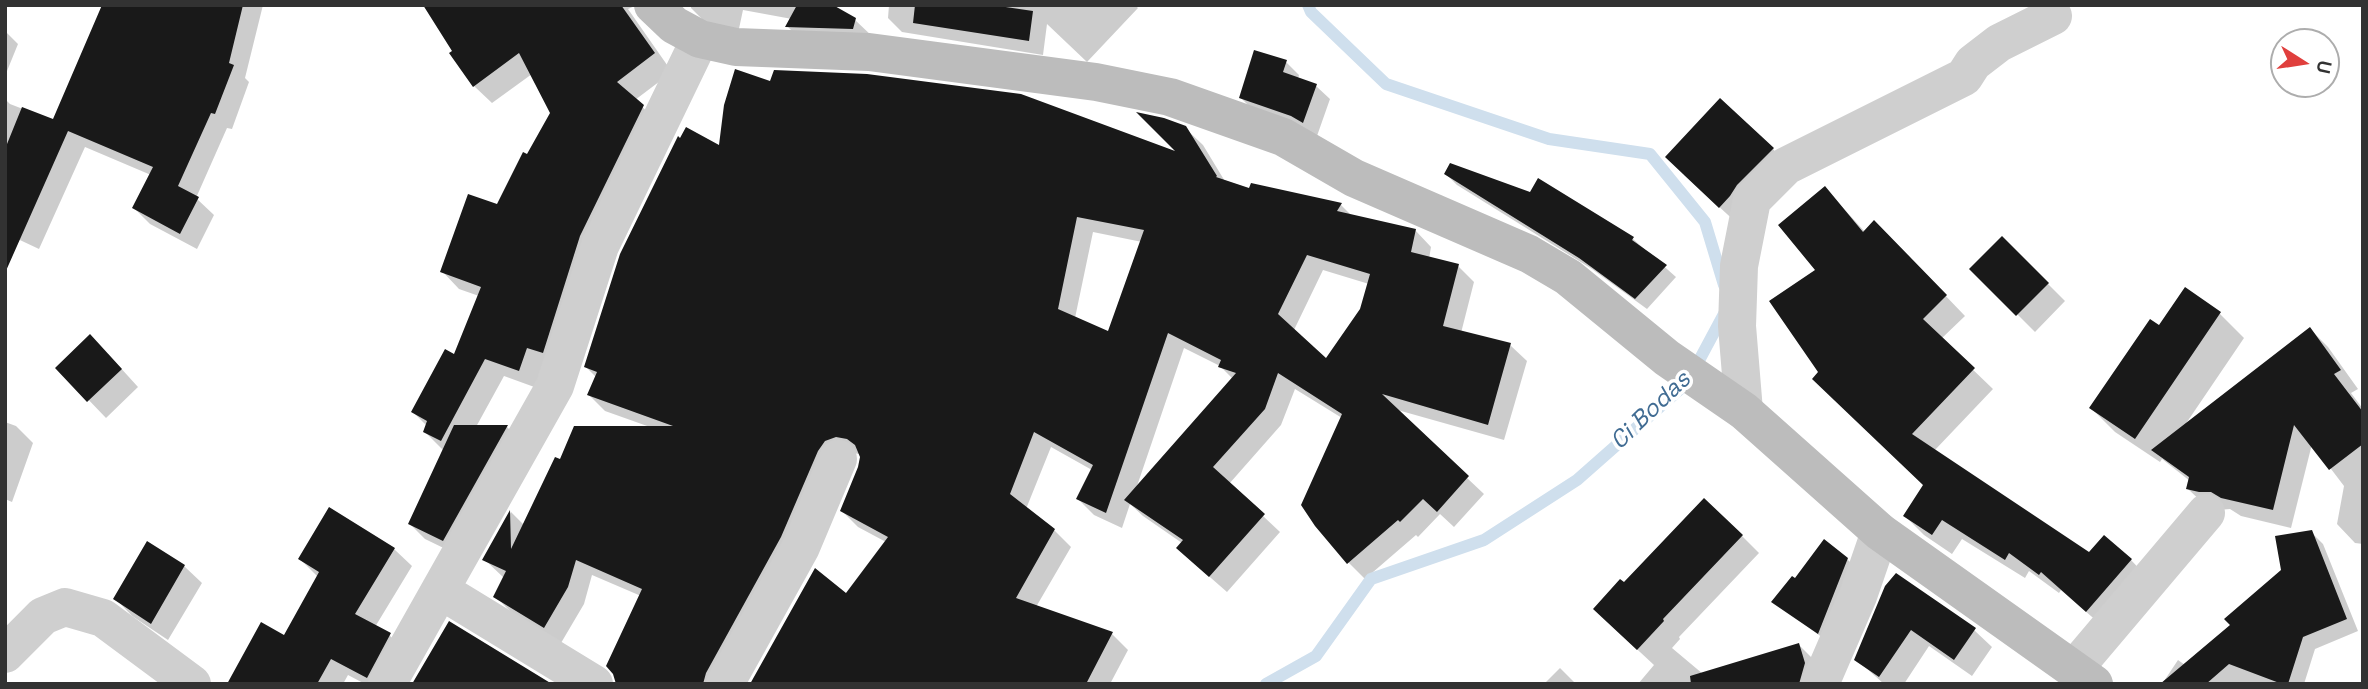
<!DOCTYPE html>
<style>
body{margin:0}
#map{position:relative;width:2368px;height:689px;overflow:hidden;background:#fff;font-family:"Space Grotesk",sans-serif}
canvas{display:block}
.frame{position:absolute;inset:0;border:7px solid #323232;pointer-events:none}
.north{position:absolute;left:2270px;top:28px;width:70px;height:70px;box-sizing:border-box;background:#fff;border:2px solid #adadad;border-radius:50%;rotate:102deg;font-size:19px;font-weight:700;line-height:28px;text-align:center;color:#323232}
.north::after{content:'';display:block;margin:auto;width:24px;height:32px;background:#e03f3d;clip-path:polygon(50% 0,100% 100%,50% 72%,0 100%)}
</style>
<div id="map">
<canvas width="2368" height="689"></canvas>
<div class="frame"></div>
<div class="north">U</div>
</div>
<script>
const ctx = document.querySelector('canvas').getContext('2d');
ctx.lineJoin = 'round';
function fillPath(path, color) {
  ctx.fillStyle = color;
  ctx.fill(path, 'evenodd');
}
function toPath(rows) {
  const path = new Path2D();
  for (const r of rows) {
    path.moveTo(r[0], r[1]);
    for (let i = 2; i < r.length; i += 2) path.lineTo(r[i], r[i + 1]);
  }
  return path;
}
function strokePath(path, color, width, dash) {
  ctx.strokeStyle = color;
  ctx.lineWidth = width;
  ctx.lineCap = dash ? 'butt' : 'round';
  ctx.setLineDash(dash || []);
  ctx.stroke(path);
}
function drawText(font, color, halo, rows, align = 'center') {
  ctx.font = font + ' "Space Grotesk",sans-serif';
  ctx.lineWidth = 7;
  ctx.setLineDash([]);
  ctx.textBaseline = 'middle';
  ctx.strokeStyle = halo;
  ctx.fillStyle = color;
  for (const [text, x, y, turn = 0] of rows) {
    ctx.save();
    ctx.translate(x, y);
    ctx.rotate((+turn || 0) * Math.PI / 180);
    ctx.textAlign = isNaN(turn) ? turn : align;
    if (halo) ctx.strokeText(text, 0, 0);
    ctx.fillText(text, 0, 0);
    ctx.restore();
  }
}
fillPath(toPath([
 [104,5,263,5,245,78,249,82,232,129,227,128,196,198,214,215,197,249,150,224,134,208,151,175,85,147,39,249,5,233,5,99,10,104,54,121],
 [431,5,637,5,628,9,672,72,635,100,661,125,537,388,504,376,476,427,507,427,522,442,458,555,425,539,410,524,443,450,425,432,427,426,413,412,455,356,479,296,459,289,442,271,498,206,552,113,532,74,492,103,474,86],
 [691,5,829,5,854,19,873,37,805,44,788,27,792,19,743,10,737,38,709,26,691,8],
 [889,5,1135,5,1138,8,1087,62,1047,24,1043,55,902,32,888,18],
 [5,31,18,44,5,76],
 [1286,62,1299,75,1298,79,1316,86,1330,99,1317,136,1254,111,1241,98],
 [772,84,1181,155,1185,128,1203,145,1226,183,1251,190,1252,185,1341,205,1353,217,1415,230,1431,247,1429,259,1458,266,1474,282,1461,333,1510,345,1527,361,1504,440,1394,409,1484,494,1454,527,1440,514,1418,537,1416,535,1365,579,1348,562,1342,418,1295,389,1281,425,1229,484,1280,532,1227,592,1195,564,1182,543,1143,516,1130,504,1122,528,1094,515,1078,499,1092,470,1051,447,1026,509,1054,530,1071,547,1036,607,1112,634,1128,650,1110,684,752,684,846,595,886,542,858,527,842,511,860,468,860,454,852,453,725,684,618,684,641,596,592,575,584,604,561,643,512,613,496,597,504,578,484,559,511,512,524,525,561,462,650,427,605,411,589,395,596,377,586,367,720,148],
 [1093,232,1142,242,1109,333,1075,318],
 [1323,270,1369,284,1362,309,1327,360,1294,330],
 [1184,348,1220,366,1233,379,1136,489],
 [1773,149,1790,167,1738,224,1684,175],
 [1446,174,1633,239,1676,277,1647,309,1592,269,1457,185],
 [1825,188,1865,232,1894,242,1965,316,1941,339,1993,389,1934,451,2089,554,2131,560,2150,580,2107,630,2061,590,2059,593,2029,571,2025,578,1962,539,1952,554,1924,535,1905,516,1925,486,1821,372,1818,270],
 [2002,238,2065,301,2035,332,1972,269],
 [2185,289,2220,314,2244,338,2185,425,2310,329,2328,347,2358,389,2351,393,2363,409,2363,544,2355,543,2337,524,2344,486,2312,444,2291,528,2241,516,2230,509,2218,510,2207,507,2188,489,2190,481,2162,459,2160,462,2115,432,2091,408,2160,328],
 [108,354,138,387,106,418,58,368],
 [5,422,16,426,33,443,12,502,5,499],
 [2311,532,2323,544,2358,631,2315,649,2304,684,2162,684,2178,660,2185,665,2232,625,2283,571],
 [1742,536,1759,553,1679,637,1680,639,1672,648,1703,674,1799,645,1815,661,1819,684,1638,684,1654,665,1612,626,1624,585],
 [394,549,412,566,375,627,389,635,407,652,390,684,365,684,348,675,343,684,229,684,285,638,318,577,300,559],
 [1847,559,1856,568,1827,641,1773,601,1795,581],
 [184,566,202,583,168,640,132,616,115,598],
 [1886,587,1974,630,1992,647,1972,676,1929,646,1904,684,1884,684,1856,659],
 [1560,668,1576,684,1544,684]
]), '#0003');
strokePath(toPath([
 [1308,5,1311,12,1386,84,1549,139,1650,154,1705,222,1724,285],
 [1266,684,1316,656,1371,579,1484,540,1577,480,1687,383,1725,312]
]), '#cfdfed', 12);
fillPath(toPath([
 [102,5,243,5,229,63,234,65,215,114,211,113,178,186,199,197,180,234,132,208,153,167,68,131,5,273,5,149,22,107,53,119],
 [423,5,621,5,655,53,617,82,644,105,580,236,543,353,527,348,519,371,485,359,441,441,423,432,427,421,411,412,445,349,454,354,481,287,440,272,468,194,497,204,523,152,527,154,550,113,519,53,473,87,449,53,452,51],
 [797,5,833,5,856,18,853,29,785,27],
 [915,5,992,5,1033,11,1029,41,913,23],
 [1254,50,1287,60,1283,72,1317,84,1303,123,1291,116,1239,98],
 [735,69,770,81,774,70,867,74,1021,94,1175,151,1136,112,1164,118,1186,126,1217,176,1216,177,1249,188,1251,183,1342,203,1337,211,1416,229,1411,252,1459,264,1443,326,1511,343,1488,425,1382,394,1469,476,1437,512,1423,499,1400,522,1398,520,1347,564,1315,526,1301,505,1342,414,1278,373,1265,409,1213,467,1265,514,1209,577,1176,548,1183,540,1124,500,1236,373,1218,367,1221,360,1168,333,1106,513,1076,499,1093,465,1034,432,1010,494,1055,529,1016,598,1113,632,1086,684,750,684,815,568,846,593,888,537,840,511,858,467,860,457,855,445,847,439,836,437,825,441,818,451,781,537,706,673,703,684,616,684,613,674,606,666,642,589,576,560,568,587,544,628,493,597,506,571,482,560,510,510,511,549,555,457,560,459,574,426,673,426,587,395,597,372,584,367,620,254,678,136,680,138,686,127,719,145,724,105],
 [1077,217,1144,230,1108,331,1058,309],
 [1307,255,1370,274,1360,309,1326,358,1278,314],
 [1720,98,1774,148,1737,185,1730,196,1719,208,1665,157],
 [1450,163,1530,192,1538,178,1634,237,1632,240,1667,265,1635,299,1579,258,1444,174],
 [1825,186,1863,232,1874,220,1947,295,1923,319,1975,368,1912,434,2089,552,2104,535,2132,559,2086,612,2041,572,2039,575,2009,553,2005,560,1942,520,1932,535,1903,516,1923,485,1812,379,1818,372,1769,301,1815,270,1778,225],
 [2002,236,2049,283,2016,316,1969,269],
 [2185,287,2221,312,2135,439,2089,408,2150,319,2159,325],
 [2310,327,2341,370,2334,374,2363,412,2363,444,2329,470,2294,425,2273,510,2221,498,2211,492,2199,492,2186,489,2189,477,2151,450],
 [90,334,122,369,87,402,55,368],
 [454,425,508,425,443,541,408,524],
 [1704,498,1743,535,1663,619,1664,621,1637,650,1593,609,1620,579,1624,582],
 [329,507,395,548,355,614,391,633,367,678,331,659,317,684,227,684,261,622,284,635,319,572,298,559],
 [2312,530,2347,619,2303,637,2288,684,2282,684,2229,664,2206,684,2160,684,2230,625,2224,619,2281,570,2275,536],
 [1824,539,1848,558,1818,634,1771,602,1792,576,1795,578],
 [147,541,185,565,151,624,113,599],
 [1896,573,1976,628,1954,660,1911,630,1879,677,1854,660,1885,586],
 [449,621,552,684,412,684],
 [1799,643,1805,663,1799,684,1691,684,1690,676]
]), '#191919');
strokePath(toPath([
 [1744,411,1737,326,1739,266,1752,200,1786,166,1964,77,1973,63,1999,43,2053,16],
 [440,590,594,684],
 [5,654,43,616,65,607,103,618,192,684],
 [2074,669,2206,513],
 [387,684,555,386,600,246,700,39],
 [725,684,801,547,838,459],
 [1820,684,1858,596,1880,532]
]), '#cfcfcf', 38);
strokePath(toPath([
 [653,5,674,25,700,39,736,47,869,52,1096,82,1170,97,1283,137,1354,178,1529,254,1568,277,1667,358,1744,411,1880,532,2094,684]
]), '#bcbcbc', 38);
drawText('italic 24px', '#416c93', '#fff', [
 ["Ci Bodas",1651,411,-44]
]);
</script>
